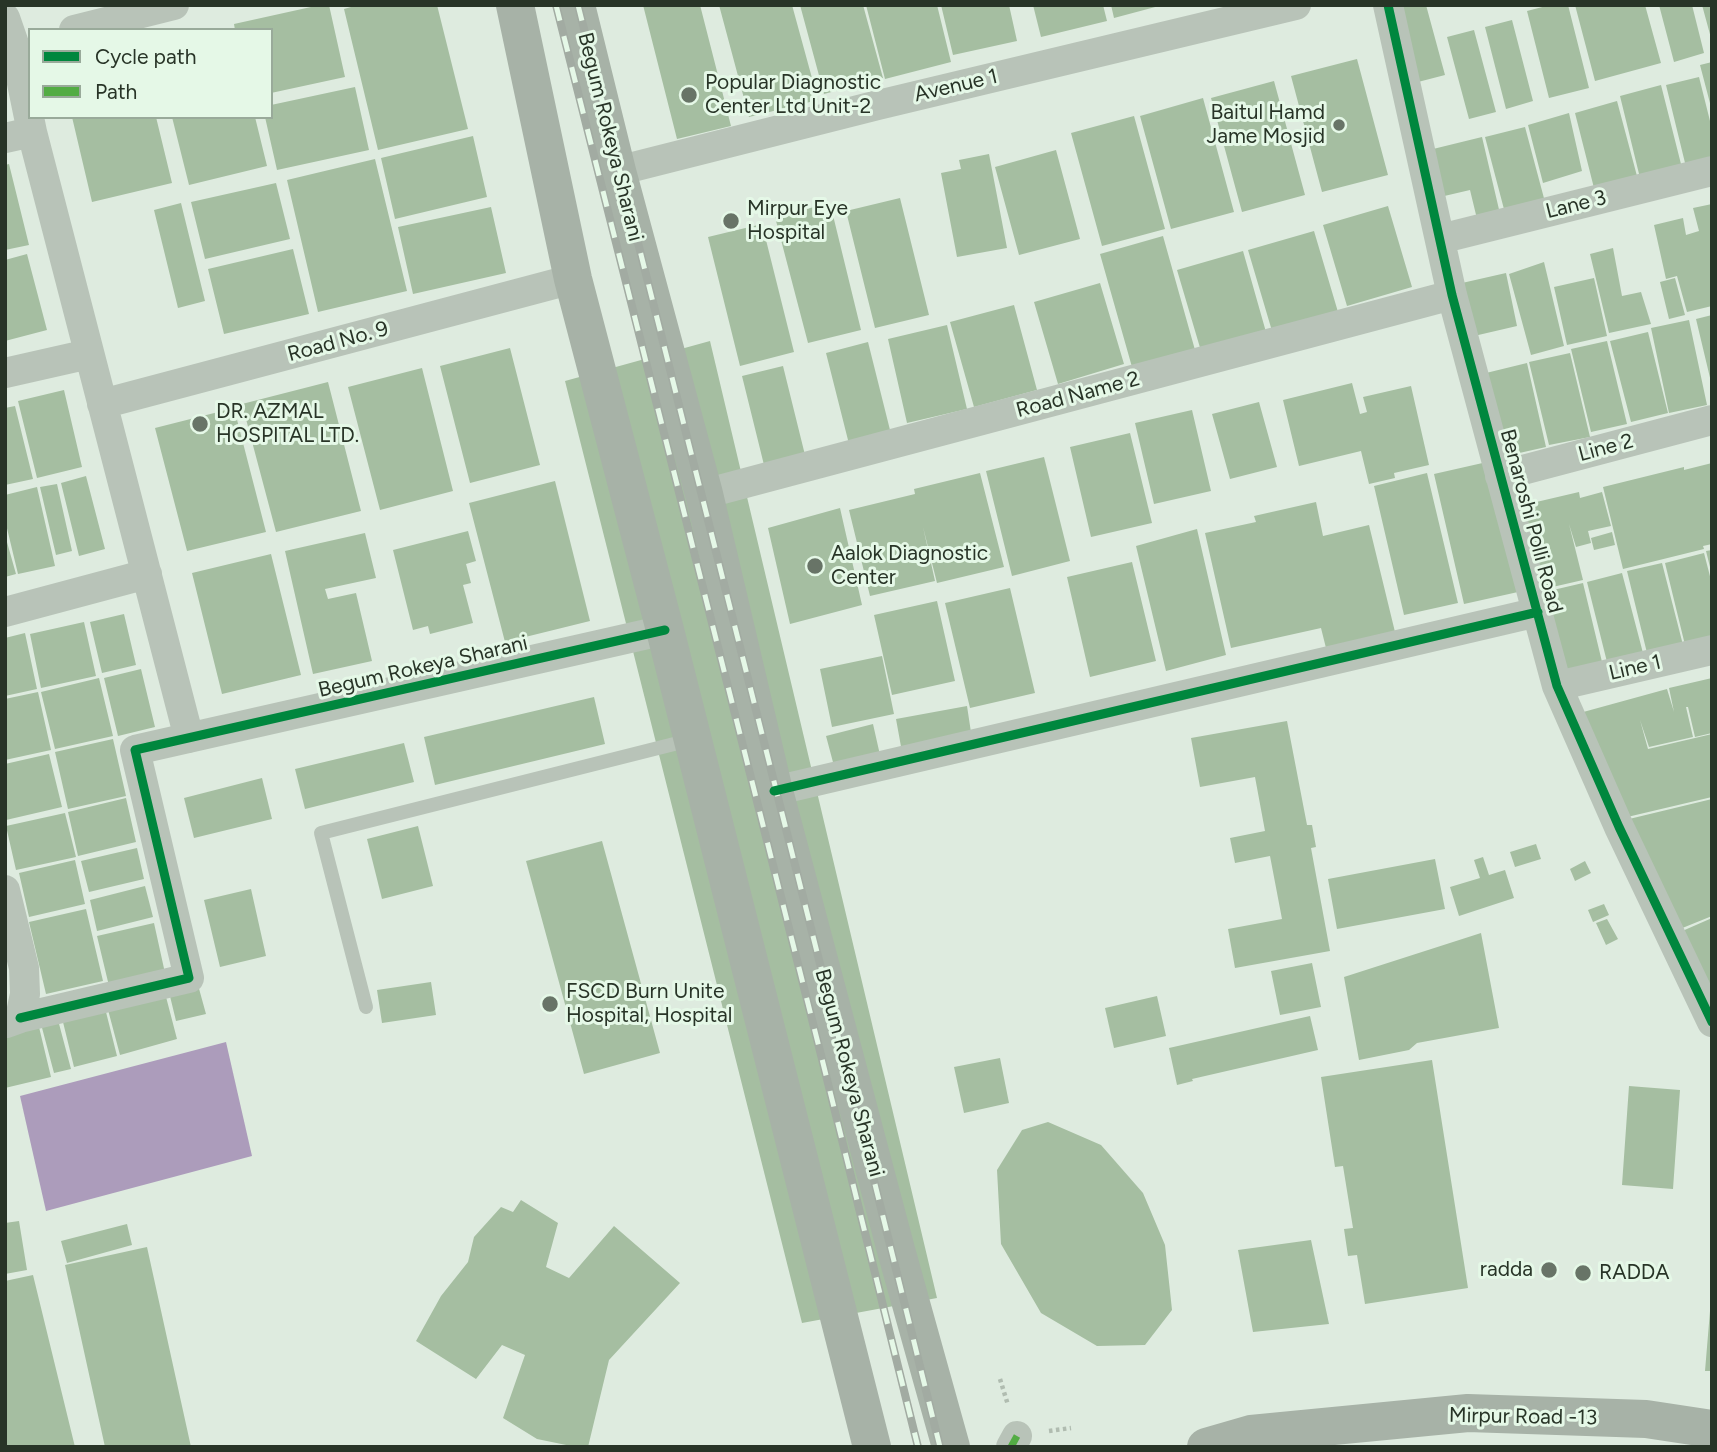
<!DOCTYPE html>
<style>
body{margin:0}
#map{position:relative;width:1717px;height:1452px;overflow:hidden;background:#deebdf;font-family:Figtree,sans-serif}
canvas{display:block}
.frame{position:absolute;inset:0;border:7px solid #283427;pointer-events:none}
.legend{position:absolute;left:28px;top:28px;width:245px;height:91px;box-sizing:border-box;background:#e5f8e7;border:2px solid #99aa9a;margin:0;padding:9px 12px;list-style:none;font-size:21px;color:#283427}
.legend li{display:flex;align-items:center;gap:14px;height:35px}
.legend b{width:35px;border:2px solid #99aa9a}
</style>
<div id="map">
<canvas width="1717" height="1452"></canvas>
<div class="frame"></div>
<ul class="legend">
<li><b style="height:9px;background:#00873e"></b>Cycle path</li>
<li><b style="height:9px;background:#53ac44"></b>Path</li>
</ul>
</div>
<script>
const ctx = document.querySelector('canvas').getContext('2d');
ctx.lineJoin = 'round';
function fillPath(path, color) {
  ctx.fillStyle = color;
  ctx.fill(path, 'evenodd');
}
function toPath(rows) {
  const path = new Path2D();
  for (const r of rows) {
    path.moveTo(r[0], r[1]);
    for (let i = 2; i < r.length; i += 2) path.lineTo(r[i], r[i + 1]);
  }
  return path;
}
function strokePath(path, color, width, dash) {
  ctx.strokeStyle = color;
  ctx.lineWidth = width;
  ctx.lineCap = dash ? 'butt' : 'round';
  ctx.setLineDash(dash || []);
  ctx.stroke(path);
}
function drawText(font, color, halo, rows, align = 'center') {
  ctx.font = font + ' Figtree,sans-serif';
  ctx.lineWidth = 6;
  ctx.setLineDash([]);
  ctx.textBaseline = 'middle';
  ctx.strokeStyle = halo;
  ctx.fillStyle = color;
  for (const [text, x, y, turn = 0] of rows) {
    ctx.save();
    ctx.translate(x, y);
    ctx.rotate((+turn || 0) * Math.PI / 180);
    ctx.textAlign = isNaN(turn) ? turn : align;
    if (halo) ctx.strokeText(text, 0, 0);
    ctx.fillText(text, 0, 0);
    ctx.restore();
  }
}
fillPath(toPath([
 [226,1042,252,1156,46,1211,20,1096]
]), '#ac9cbb');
fillPath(toPath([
 [320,5,329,5,345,77,271,93,271,30,235,30,234,24],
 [358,5,437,5,468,129,378,150,344,9],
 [643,5,700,5,731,126,677,139],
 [719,5,792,5,818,100,749,117],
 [800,5,863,5,883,78,824,94],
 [866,5,937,5,951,62,885,79],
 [941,5,1009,5,1017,41,953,55],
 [1033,5,1103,5,1107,21,1041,37],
 [1111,5,1159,5,1159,6,1114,18],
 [1398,5,1426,5,1445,75,1418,82],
 [1550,5,1568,5,1589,88,1549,98,1527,11],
 [1575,5,1645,5,1661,63,1595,81],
 [1659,5,1692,5,1704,53,1674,62],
 [1702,5,1712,5,1712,38,1711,38],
 [1512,20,1533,101,1506,109,1485,27],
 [1474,30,1496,112,1469,119,1447,37],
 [1357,59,1388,175,1322,192,1291,76],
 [1712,62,1712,107,1711,107,1700,65],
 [1699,77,1712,129,1712,161,1686,167,1666,85],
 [1274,81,1305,195,1242,212,1211,98],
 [1661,85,1682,168,1640,178,1620,96],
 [355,87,369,150,277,170,265,117,271,117,271,105],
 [1203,98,1234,212,1171,229,1140,116],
 [1617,101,1637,176,1594,188,1575,113],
 [1569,113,1582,171,1543,183,1528,125],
 [1134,116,1165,229,1102,246,1071,133],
 [72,117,156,117,172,183,92,202],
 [172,117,255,117,267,166,189,185],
 [1525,127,1545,202,1505,213,1485,137],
 [473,136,487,197,395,219,381,158],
 [1482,137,1501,218,1478,223,1470,190,1440,197,1429,150],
 [1056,150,1080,239,1019,255,995,167],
 [989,154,1007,248,957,257,941,173,961,169,959,160],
 [375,159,407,291,318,312,287,180],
 [9,164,29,245,5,250,5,165],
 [276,183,290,239,205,259,191,202],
 [900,198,929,315,875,328,846,211],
 [181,203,205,301,178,308,154,210],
 [830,203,861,330,808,343,775,217],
 [1712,204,1712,306,1687,312,1677,276,1666,279,1654,225,1683,218,1686,235,1699,231,1693,208],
 [1388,206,1412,287,1347,306,1323,225],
 [491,207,506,273,413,294,398,227],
 [762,224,794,352,740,366,708,237],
 [1314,231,1338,312,1272,331,1248,250],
 [1163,236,1195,350,1132,367,1100,254],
 [1613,248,1622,296,1641,292,1651,324,1609,333,1590,254],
 [293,249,309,314,224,334,208,269],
 [1243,251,1266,332,1201,351,1177,270],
 [27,254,47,330,5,341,5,260],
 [1544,262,1564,346,1531,355,1509,274],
 [1506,273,1517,326,1474,336,1462,283],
 [1594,278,1607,336,1567,345,1554,287],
 [1675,278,1685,315,1669,319,1660,282],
 [1100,283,1124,364,1058,384,1034,302],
 [1014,305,1037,390,974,407,950,322],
 [1712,315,1712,382,1711,382,1696,319],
 [1689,320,1707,405,1669,413,1651,328],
 [947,325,967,409,907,423,888,339],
 [1648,332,1668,413,1631,422,1610,341],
 [710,341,937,1298,802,1323,565,381],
 [1607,341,1627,424,1591,432,1571,349],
 [868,342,891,434,849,444,826,353],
 [510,348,540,465,470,483,440,366],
 [1570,353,1590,437,1549,445,1529,362],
 [1527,363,1546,447,1506,456,1486,373],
 [783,366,805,455,764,465,742,376],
 [422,368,453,491,380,510,348,387],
 [328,382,361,511,276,532,242,404],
 [1352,383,1360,414,1367,412,1363,397,1411,386,1429,465,1394,473,1395,478,1369,484,1361,451,1299,466,1283,400],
 [64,390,82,467,37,478,18,401],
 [1259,402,1277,467,1230,479,1212,414],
 [15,406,33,479,5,485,5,408],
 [234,408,266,532,187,551,155,428],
 [1192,410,1211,491,1154,504,1135,423],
 [1130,433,1152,523,1091,537,1070,447],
 [1044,457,1070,561,1012,576,986,471],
 [1487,462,1518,592,1464,604,1434,474],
 [1712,463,1712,544,1703,546,1704,549,1623,569,1603,487,1684,467,1684,470],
 [980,473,1004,567,937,583,923,527,935,581,870,596,849,510,915,494,914,489],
 [1427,473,1458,603,1404,615,1374,486],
 [86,476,105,549,79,556,61,483],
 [555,481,590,621,505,642,469,503],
 [57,484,72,551,56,555,40,487],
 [37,487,55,566,18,574,5,520,5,495],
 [1579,492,1580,498,1602,492,1611,526,1588,531,1591,543,1576,547,1569,524,1583,580,1535,591,1515,507],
 [1316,502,1323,536,1369,525,1395,632,1326,648,1321,628,1231,648,1205,533,1256,522,1254,516],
 [840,508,862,605,790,624,768,528],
 [1197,529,1226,655,1166,671,1136,546],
 [468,531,476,561,466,564,471,583,463,585,473,623,430,634,428,626,413,630,393,550],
 [1612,532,1615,545,1594,550,1591,538],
 [365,533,376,578,325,589,328,599,356,593,372,661,313,674,285,551],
 [5,535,16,574,5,577],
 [1712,550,1712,571,1711,571,1706,551],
 [1704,553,1712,584,1712,638,1685,645,1665,563],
 [271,554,301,675,222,694,192,573],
 [1132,562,1156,661,1090,677,1067,577],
 [1662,563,1683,645,1647,653,1627,571],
 [1622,573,1643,653,1607,662,1587,582],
 [1583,583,1603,666,1561,676,1536,594],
 [1010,588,1035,693,970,708,945,603],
 [937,601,955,681,892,695,874,615],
 [124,614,136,665,102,673,90,622],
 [84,622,96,676,41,688,30,634],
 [25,633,37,689,5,696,5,638],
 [882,656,894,714,832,727,820,669],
 [141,669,155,727,118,736,104,678],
 [99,678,113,736,55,749,41,692],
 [1712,678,1712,733,1695,737,1688,707,1686,707,1693,737,1649,747,1640,720,1648,749,1712,734,1712,797,1623,818,1576,714,1667,689,1674,712,1669,688],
 [38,692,51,750,5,760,5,699],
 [594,697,605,744,435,785,424,737],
 [967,706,972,739,902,752,896,719],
 [1287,721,1307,825,1312,825,1316,847,1311,848,1330,951,1235,968,1228,929,1282,919,1270,856,1235,863,1230,838,1265,831,1255,777,1200,787,1191,738],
 [873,724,880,755,834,766,826,736],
 [113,739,126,796,68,809,55,752],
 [404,743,414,782,305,809,295,769],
 [49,754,62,807,6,820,5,764],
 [262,778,272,819,194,838,184,798],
 [126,798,136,842,78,856,68,812],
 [1712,799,1712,916,1675,931,1625,820],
 [65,813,76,857,16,870,6,826],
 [418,826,433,886,382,899,367,839],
 [602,841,660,1053,584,1074,526,861],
 [1536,844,1541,859,1515,867,1510,852],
 [137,848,144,879,89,892,81,861],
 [1483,857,1489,875,1505,870,1514,898,1459,916,1450,887,1480,878,1474,860],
 [1435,859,1445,909,1337,929,1328,879],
 [75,860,85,904,29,917,19,873],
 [1585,861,1591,873,1575,881,1570,869],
 [145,886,153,917,97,931,90,900],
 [251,889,266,956,220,967,204,900],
 [1604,904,1609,915,1593,922,1588,910],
 [86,909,103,981,46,994,29,922],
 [1712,918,1712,1005,1680,932],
 [1607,919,1618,939,1606,945,1596,923],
 [154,923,165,973,109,986,97,936],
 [1481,933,1499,1028,1417,1043,1409,1050,1359,1060,1344,977],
 [1312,963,1321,1007,1280,1015,1271,971],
 [431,982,436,1015,382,1023,377,990],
 [198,985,206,1014,176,1021,169,992],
 [165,993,177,1039,120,1055,107,1006],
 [1157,996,1166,1036,1114,1048,1105,1008],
 [105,1008,117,1056,74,1067,62,1018],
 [1310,1016,1318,1050,1192,1079,1193,1081,1177,1085,1169,1048],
 [58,1020,71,1069,54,1073,41,1024],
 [39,1027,51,1077,5,1088,5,1036],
 [1000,1058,1009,1103,964,1113,954,1067],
 [1432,1060,1468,1288,1365,1304,1357,1255,1348,1256,1344,1229,1353,1228,1343,1166,1335,1167,1321,1077],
 [1629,1086,1680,1090,1673,1189,1622,1185],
 [1048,1122,1101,1145,1143,1193,1165,1245,1172,1310,1145,1345,1097,1346,1041,1313,1001,1244,997,1170,1022,1130],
 [521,1200,558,1223,546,1267,569,1278,614,1226,680,1283,609,1360,588,1447,576,1447,537,1439,503,1418,525,1355,502,1345,476,1379,416,1341,441,1296,468,1262,474,1237,501,1207,513,1212],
 [19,1221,27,1270,5,1274,5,1223],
 [127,1224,132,1245,67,1263,61,1241],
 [1311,1240,1329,1324,1253,1332,1238,1250],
 [147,1247,191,1447,105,1447,65,1265],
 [33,1275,75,1447,5,1447,5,1281],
 [1710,1311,1712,1311,1712,1371,1705,1371]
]), '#a5bea1');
strokePath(toPath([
 [1000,1379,1008,1405],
 [1049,1431,1071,1428]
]), '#b0bcb0', 4.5, [3.5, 3.5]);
strokePath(toPath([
 [366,1007,321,833,690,740]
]), '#b8c3b8', 14);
strokePath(toPath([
 [1388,5,1452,295,1557,686,1619,827,1712,1022],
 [5,18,14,44,32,132,189,738],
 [74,30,174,5],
 [5,138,32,132],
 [617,171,878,105,1296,5],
 [1440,239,1712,171],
 [5,373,89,354],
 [102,404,573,279],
 [1500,476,1712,420],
 [704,494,1452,295],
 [5,612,147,574],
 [1557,686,1712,650],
 [774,791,1538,612],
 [5,890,24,968,25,994,20,1018,6,1023],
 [20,1018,189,978,135,750,665,630],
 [1011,1447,1017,1436]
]), '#b8c3b8', 30);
strokePath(toPath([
 [515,5,573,279,665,630,872,1447],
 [576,5,617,171,704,494,774,791,896,1250,951,1447],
 [1206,1447,1251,1434,1468,1413,1646,1419,1712,1429]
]), '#a7b2a7', 38);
const rail = toPath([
 [556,5,822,1059,918,1447],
 [578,5,843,1055,940,1447]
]);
strokePath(rail, '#a2aba2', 8);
strokePath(rail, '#e5f8e7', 5, [16]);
strokePath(toPath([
 [1011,1447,1017,1436]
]), '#53ac44', 7, [14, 7]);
strokePath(toPath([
 [1388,5,1452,295,1557,686,1619,827,1712,1022],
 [774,791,1538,612],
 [20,1018,189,978,135,750,665,630]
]), '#00873e', 9);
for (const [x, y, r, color] of [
 [689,95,9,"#687467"],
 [1339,125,7,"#687467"],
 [731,221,9,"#687467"],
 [200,424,9,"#687467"],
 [815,566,9,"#687467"],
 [550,1004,9,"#687467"],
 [1549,1270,9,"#687467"],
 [1583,1273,9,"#687467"]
]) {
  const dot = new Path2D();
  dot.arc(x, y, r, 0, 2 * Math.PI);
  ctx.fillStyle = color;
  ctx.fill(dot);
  strokePath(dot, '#e5f8e7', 2.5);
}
drawText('21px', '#283427', '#e5f8e7', [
 ["Popular Diagnostic",705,83],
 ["Center Ltd Unit-2",705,107],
 ["Baitul Hamd",1325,113,"right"],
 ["Jame Mosjid",1325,137,"right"],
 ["Mirpur Eye",747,209],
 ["Hospital",747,233],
 ["DR. AZMAL",216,412],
 ["HOSPITAL LTD.",216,436],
 ["Aalok Diagnostic",831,554],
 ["Center",831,578],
 ["FSCD Burn Unite",566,992],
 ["Hospital, Hospital",566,1016],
 ["radda",1533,1270,"right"],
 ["RADDA",1599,1273]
], 'left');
drawText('21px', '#283427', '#e5f8e7', [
 ["Avenue 1",956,86,-13],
 ["Begum Rokeya Sharani",610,137,76],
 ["Lane 3",1576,205,-14],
 ["Road No. 9",338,342,-15],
 ["Road Name 2",1078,395,-15],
 ["Line 2",1606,448,-15],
 ["Benaroshi Polli Road",1531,521,75],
 ["Begum Rokeya Sharani",423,667,-13],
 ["Line 1",1635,668,-13],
 ["Begum Rokeya Sharani",849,1073,75],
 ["Mirpur Road -13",1523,1417,1]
]);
</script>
